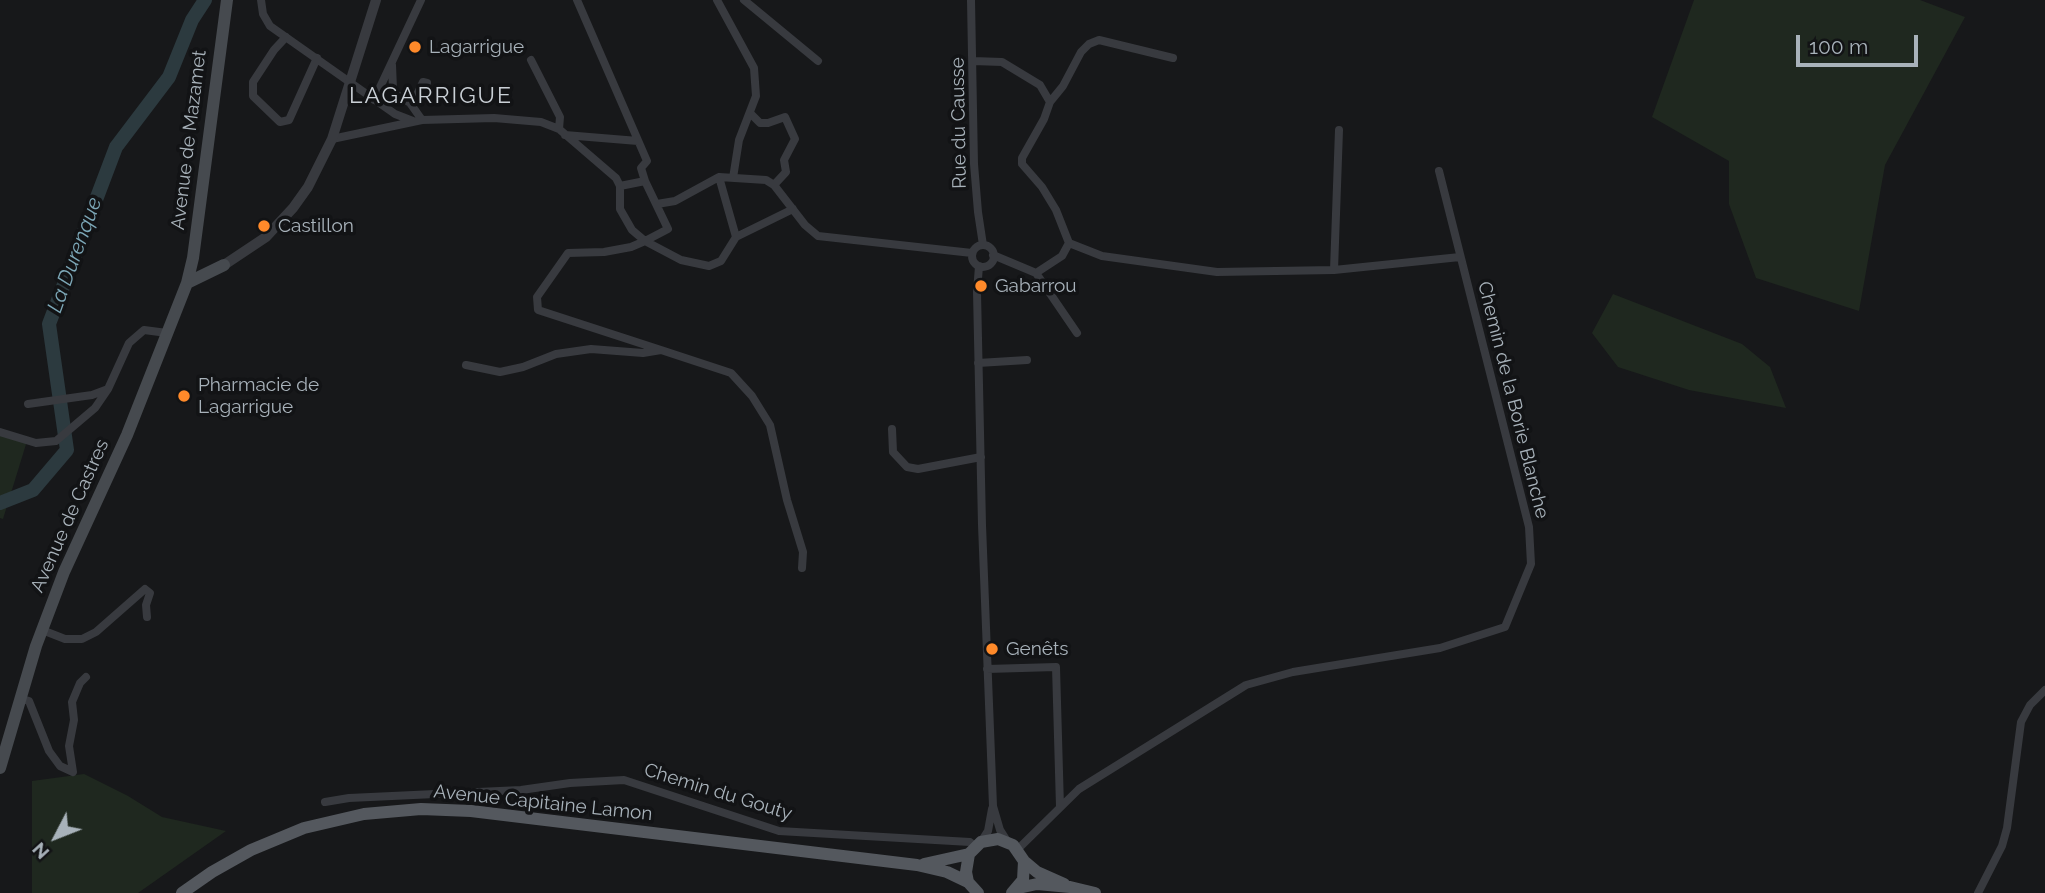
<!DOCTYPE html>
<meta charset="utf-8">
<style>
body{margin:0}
#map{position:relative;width:2045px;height:893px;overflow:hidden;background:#17181a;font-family:Raleway,sans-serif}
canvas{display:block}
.north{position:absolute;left:21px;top:802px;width:70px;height:70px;-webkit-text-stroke:5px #121315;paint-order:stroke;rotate:228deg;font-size:19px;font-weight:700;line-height:28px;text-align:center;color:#a8b2ba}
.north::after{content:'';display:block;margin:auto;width:24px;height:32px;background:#a8b2ba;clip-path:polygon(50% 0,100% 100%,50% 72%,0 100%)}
.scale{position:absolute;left:1796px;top:35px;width:122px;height:32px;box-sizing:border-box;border:4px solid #a8b2ba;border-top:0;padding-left:9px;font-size:21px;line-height:24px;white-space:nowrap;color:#a8b2ba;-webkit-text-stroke:5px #121315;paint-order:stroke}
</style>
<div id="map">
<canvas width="2045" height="893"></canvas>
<div class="north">N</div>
<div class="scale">100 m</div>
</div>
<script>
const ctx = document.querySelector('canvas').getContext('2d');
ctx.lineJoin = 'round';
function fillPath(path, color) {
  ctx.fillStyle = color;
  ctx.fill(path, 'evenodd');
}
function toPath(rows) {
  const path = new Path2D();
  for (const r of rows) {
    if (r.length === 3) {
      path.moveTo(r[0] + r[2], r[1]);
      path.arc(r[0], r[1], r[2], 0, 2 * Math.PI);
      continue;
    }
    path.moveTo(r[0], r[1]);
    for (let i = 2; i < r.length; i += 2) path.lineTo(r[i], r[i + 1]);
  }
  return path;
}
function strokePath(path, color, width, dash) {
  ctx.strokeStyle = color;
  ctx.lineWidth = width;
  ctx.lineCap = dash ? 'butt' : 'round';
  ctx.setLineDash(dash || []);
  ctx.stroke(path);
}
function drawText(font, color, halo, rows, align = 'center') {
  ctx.font = font + ' Raleway,sans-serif';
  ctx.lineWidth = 7;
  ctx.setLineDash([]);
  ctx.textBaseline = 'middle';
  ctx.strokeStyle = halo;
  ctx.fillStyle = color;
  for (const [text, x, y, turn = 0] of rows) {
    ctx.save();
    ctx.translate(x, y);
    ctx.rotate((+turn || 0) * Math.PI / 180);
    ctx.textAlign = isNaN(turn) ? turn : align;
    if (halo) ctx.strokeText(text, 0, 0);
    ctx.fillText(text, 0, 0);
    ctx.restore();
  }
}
fillPath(toPath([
 [1694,0,1920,0,1965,17,1885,165,1859,311,1756,278,1729,204,1729,161,1652,117],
 [1613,294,1742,344,1770,367,1786,408,1689,390,1618,367,1592,333],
 [0,432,27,441,3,519,0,518],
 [84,774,128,796,162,817,226,831,138,893,32,893,32,781]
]), '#1f281f');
strokePath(toPath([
 [0,503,33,490,67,450,49,324,116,147,169,77,192,20,205,0]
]), '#2c3a3f', 14);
strokePath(toPath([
 [261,0,263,14,270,26,395,114,413,121],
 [577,0,647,161,641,168,645,181,668,229,645,241],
 [717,0,754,68,756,96,739,140,733,178],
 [744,0,818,61],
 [971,0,974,164,978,212,983,245],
 [286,37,274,50,253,82,253,96,280,122,289,120,317,58],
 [531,60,560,117,559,129],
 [973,61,1002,62,1040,85,1050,102,1044,119,1022,158,1022,164,1042,187,1056,210,1069,243,1062,256,1036,273,993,255],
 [392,65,393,89,396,94,410,103,422,120],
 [374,100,421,0],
 [1050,102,1063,86,1081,52,1089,44,1099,40,1173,58],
 [410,103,416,97,423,82,427,83],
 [751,114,760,123,768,123,785,117,795,139,784,160,786,172,774,185],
 [565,135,638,141],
 [332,139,422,120,494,118,541,122,559,129,616,178,620,186,620,209,632,230,645,241,631,247,604,252,568,253,537,297,538,310,661,350],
 [719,177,736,237],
 [620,186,645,181],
 [657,204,675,201,719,177,766,180,774,185,805,225,818,236,972,253],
 [736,237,793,209],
 [645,241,681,260,709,266,721,261,736,237],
 [1069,243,1102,256,1217,272,1334,270,1460,257],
 [983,256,11],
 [979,266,977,292,982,525,993,806,1000,830,1007,841],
 [1334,270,1339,130],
 [1036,273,1077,333],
 [978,363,1027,360],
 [466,365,500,372,523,367,556,354,591,349,643,353,661,350,731,373,752,396,770,425,787,500,803,552,802,568],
 [28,404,92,395,108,389,129,343,144,330,167,333],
 [892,429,893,452,907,467,918,469,981,457],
 [0,432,36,443,56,441,95,408,108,389],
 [42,630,65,639,82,639,96,632,145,589,150,593,146,605,147,617],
 [987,669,1056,667,1060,807],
 [19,698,29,701,49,751,60,766,73,772,69,746,74,720,72,702,80,683,86,677],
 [325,802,349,798,521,790,570,783,624,780,779,831,970,842,975,846],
 [981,842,988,831,992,809],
 [1018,849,1079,789,1246,685,1293,672,1440,648,1505,627,1531,564,1529,527,1439,171],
 [1978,893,2002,846,2007,828,2021,722,2030,705,2045,690]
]), '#383a3f', 8);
strokePath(toPath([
 [224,265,266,237,293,208,308,187,332,139,376,0]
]), '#383a3f', 10);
strokePath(toPath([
 [187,283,224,265],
 [0,768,36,646,64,572,127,435,187,283,193,258,227,0]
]), '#464a4f', 12);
strokePath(toPath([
 [1024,861,1037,872,1064,884],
 [924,864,969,854],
 [1018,888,1037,884,1070,887,1095,893],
 [182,893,212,872,251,850,304,828,364,814,421,809,471,811,917,865,947,872,968,882],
 [978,893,968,882,966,872,969,854,981,842,998,839,1013,845,1024,861,1023,880,1012,893]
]), '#54585e', 12);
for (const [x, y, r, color] of [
 [415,47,7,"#ff8a2a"],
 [264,226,7,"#ff8a2a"],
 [981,286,7,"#ff8a2a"],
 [184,396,7,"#ff8a2a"],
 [992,649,7,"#ff8a2a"]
]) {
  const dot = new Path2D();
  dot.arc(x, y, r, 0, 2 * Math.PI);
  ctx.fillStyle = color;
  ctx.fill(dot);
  strokePath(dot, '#121315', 2.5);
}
drawText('19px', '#a8b2ba', '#121315', [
 ["Lagarrigue",429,47],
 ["Castillon",278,226],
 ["Gabarrou",995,286],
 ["Pharmacie de",198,385],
 ["Lagarrigue",198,407],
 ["Genêts",1006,649]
], 'left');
drawText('19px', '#a8b2ba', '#121315', [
 ["Rue du Causse",959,123,-91],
 ["Avenue de Mazamet",189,140,-83],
 ["Chemin de la Borie Blanche",1513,400,76],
 ["Avenue de Castres",70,516,-66],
 ["Chemin du Gouty",718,792,17],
 ["Avenue Capitaine Lamon",543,803,6]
]);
drawText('italic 21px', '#7da8b8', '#121315', [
 ["La Durenque",75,255,-70]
]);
ctx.letterSpacing = '2px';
drawText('23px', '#cad0d6', '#121315', [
 ["LAGARRIGUE",431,96]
]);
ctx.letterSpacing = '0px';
</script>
